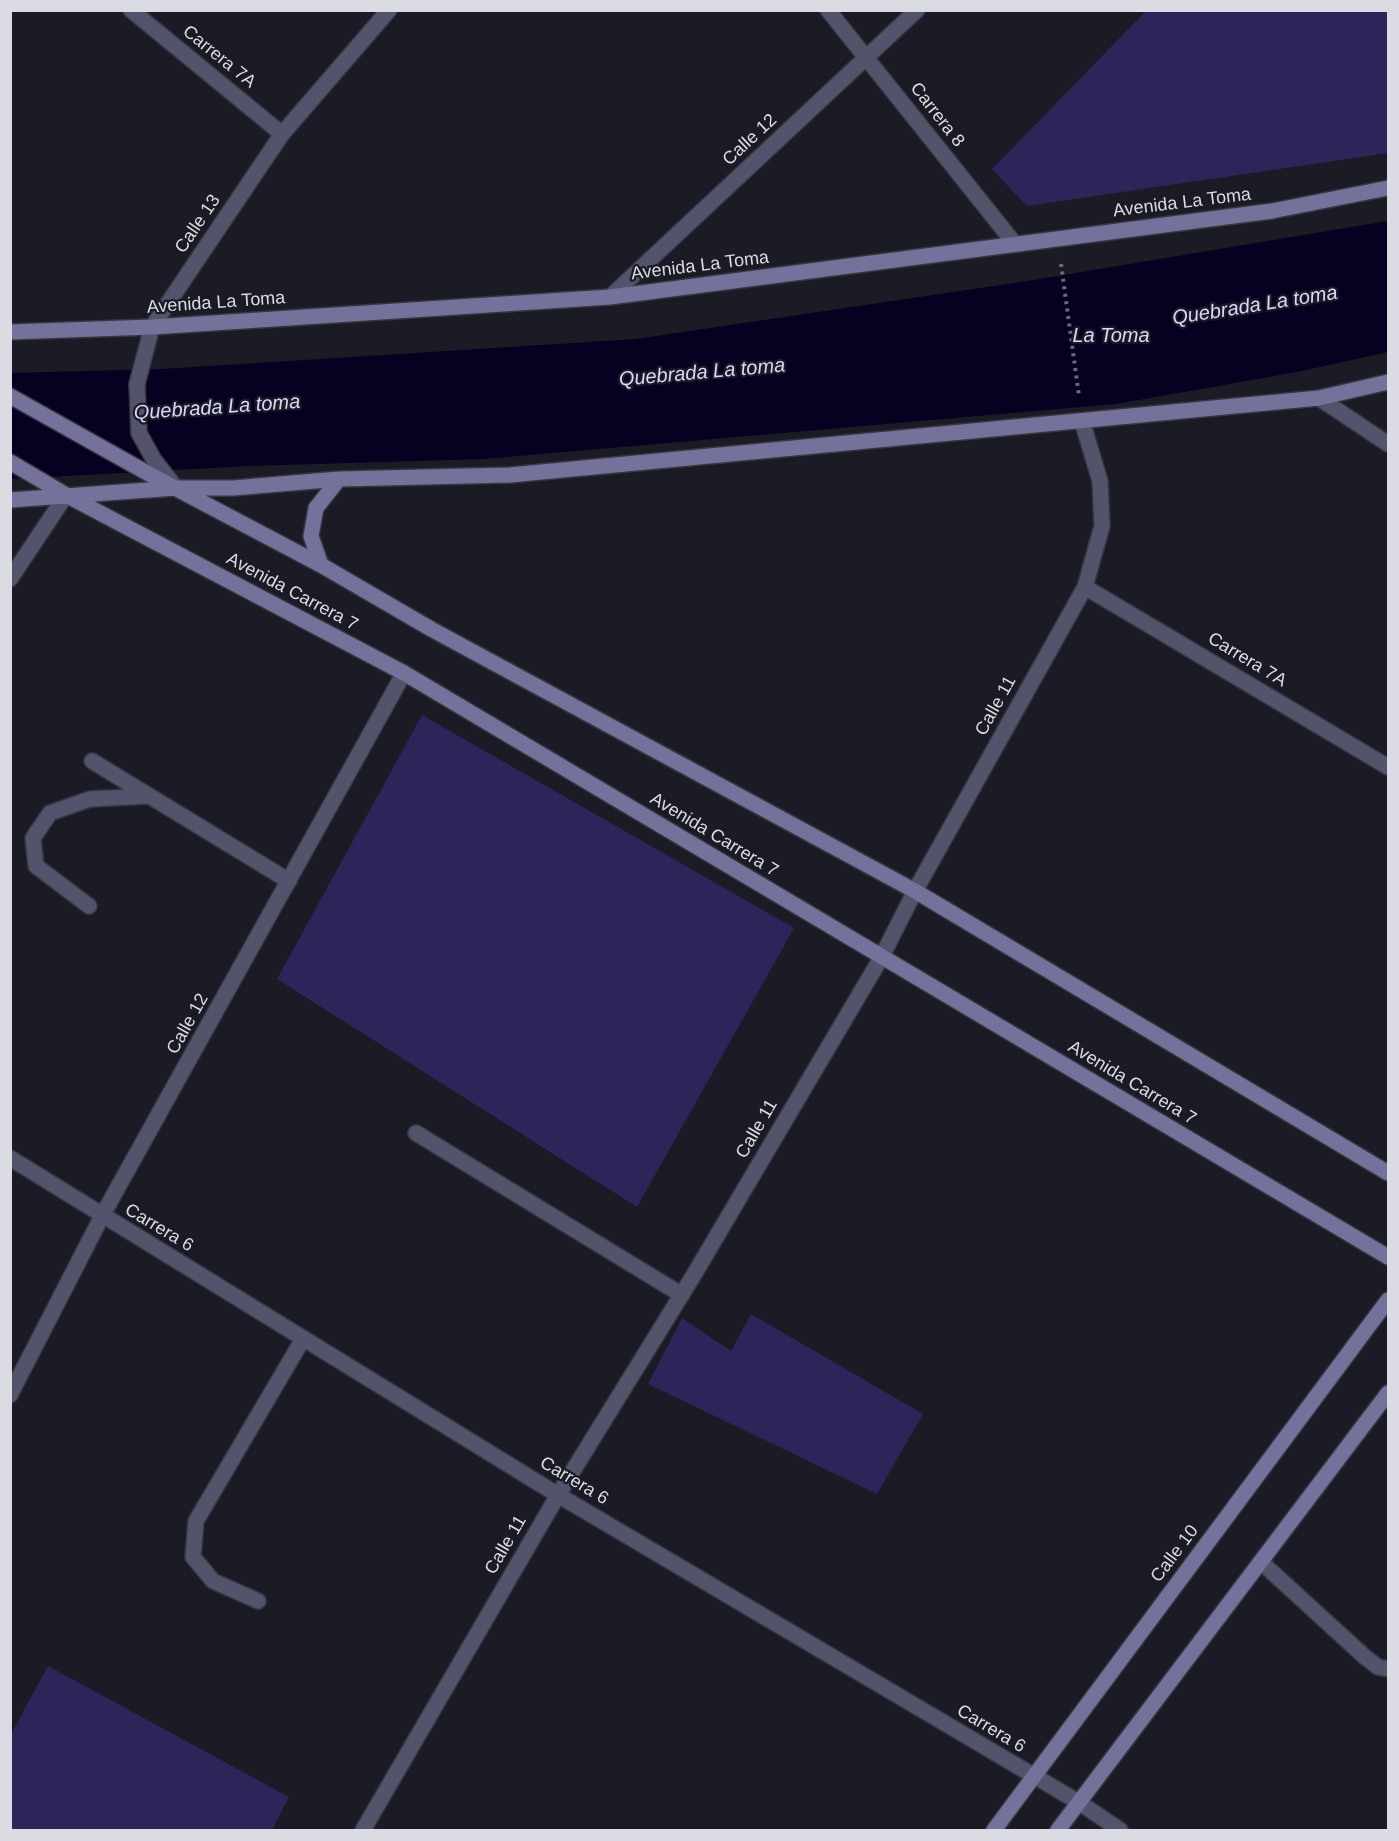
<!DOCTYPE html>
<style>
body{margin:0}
#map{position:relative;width:1399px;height:1841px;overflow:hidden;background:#1b1b26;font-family:Helvetica,sans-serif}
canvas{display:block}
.frame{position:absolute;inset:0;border:12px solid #dbdbe3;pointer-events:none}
</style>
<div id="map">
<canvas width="1399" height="1841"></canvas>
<div class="frame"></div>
</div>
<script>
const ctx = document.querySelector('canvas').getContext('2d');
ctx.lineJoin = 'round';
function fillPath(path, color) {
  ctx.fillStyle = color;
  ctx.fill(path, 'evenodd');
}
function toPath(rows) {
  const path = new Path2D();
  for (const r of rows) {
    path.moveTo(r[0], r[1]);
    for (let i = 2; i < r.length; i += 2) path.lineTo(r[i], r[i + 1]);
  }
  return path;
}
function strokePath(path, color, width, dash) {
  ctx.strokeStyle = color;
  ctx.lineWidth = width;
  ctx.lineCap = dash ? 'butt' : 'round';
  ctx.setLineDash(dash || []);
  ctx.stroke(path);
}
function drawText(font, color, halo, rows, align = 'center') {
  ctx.font = font + ' Helvetica,sans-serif';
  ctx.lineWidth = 4.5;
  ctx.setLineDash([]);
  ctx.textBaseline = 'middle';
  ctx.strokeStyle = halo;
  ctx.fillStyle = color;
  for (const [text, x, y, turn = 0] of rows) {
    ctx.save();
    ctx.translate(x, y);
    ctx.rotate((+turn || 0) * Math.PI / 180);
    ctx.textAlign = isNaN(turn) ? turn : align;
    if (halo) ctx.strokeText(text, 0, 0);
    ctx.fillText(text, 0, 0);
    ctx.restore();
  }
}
fillPath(toPath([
 [1388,221,1388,352,1297,372,1116,404,484,459,250,466,11,479,10,373,162,369,636,339,1034,280]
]), '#070021');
fillPath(toPath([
 [1147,10,1388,10,1388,153,1027,206,992,169],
 [422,715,794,928,637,1207,277,979],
 [751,1314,923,1414,877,1494,648,1384,682,1318,731,1351],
 [48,1666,289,1797,272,1830,10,1830,10,1736]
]), '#2d245a');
const service = toPath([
 [92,761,289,881],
 [89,906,36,866,33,838,50,813,90,799,149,796],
 [416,1133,682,1295],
 [1261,1562,1365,1657,1378,1667,1388,1669],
 [258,1601,213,1581,193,1557,196,1521,303,1339]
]);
const minor = toPath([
 [131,10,282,134],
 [828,10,1015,244],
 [610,297,917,10],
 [1319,398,1388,444],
 [176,488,154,460,139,433,137,384,152,327,282,134,389,10],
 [10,579,66,495],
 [1085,587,1388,767],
 [10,1158,558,1495,1080,1803,1120,1830],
 [10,1395,102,1216,404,673],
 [363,1830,558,1495,695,1273,881,958,915,891,1085,587,1102,526,1100,481,1082,421]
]);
const secondary = toPath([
 [10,332,152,327,610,297,1272,211,1388,188],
 [10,396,158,479,321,565,431,629,915,891,1388,1173],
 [10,462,66,495,404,673,1388,1257],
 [10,500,176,488,233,488,339,479,510,475,1319,398,1388,382],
 [321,565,311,536,316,508,339,479],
 [994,1830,1388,1300],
 [1058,1830,1388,1393]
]);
strokePath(service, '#363640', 18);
strokePath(minor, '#363640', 18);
strokePath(secondary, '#363640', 18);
strokePath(toPath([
 [1061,264,1079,396]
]), '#6a6a74', 4, [3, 4.5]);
strokePath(service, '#54536c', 15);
strokePath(minor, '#54536c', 15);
strokePath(secondary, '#74719a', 15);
drawText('18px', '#dbdbe3', '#1b1b26', [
 ["Carrera 7A",219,57,39],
 ["Carrera 8",937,115,52],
 ["Calle 12",750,140,-43],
 ["Avenida La Toma",1182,203,-7],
 ["Calle 13",198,224,-56],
 ["Avenida La Toma",700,266,-7],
 ["Avenida La Toma",216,303,-4],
 ["Avenida Carrera 7",292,592,28],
 ["Carrera 7A",1247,660,31],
 ["Calle 11",996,706,-61],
 ["Avenida Carrera 7",714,835,31],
 ["Calle 12",188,1024,-61],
 ["Avenida Carrera 7",1132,1083,31],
 ["Calle 11",757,1129,-60],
 ["Carrera 6",159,1228,31],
 ["Carrera 6",574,1481,31],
 ["Calle 11",506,1545,-60],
 ["Calle 10",1175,1554,-53],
 ["Carrera 6",991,1729,31]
]);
drawText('italic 20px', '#d9d8fc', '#1b1b26', [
 ["Quebrada La toma",1255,306,-9],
 ["La Toma",1111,336],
 ["Quebrada La toma",702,373,-5],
 ["Quebrada La toma",217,408,-4]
]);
</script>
